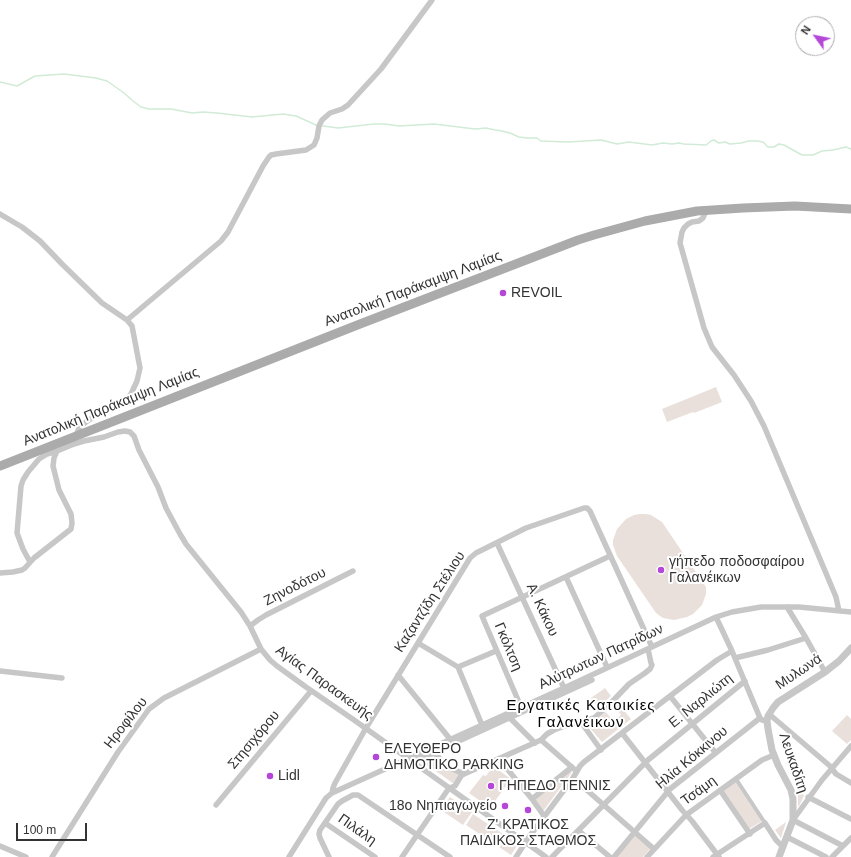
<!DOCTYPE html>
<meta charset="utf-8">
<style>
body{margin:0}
#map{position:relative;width:851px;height:857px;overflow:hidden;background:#fff;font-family:Arial,sans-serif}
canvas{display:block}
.north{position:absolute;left:795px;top:16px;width:40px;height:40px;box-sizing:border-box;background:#fff;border:1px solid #adadad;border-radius:50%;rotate:303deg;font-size:11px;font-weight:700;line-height:16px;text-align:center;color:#333}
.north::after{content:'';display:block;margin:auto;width:14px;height:18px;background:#b446d8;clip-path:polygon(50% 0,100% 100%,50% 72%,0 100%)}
.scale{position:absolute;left:16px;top:823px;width:71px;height:18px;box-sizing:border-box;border:2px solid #333;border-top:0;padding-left:5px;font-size:12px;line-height:14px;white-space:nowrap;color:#333;-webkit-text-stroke:3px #fff;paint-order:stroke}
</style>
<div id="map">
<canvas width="851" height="857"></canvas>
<div class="north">N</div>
<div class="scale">100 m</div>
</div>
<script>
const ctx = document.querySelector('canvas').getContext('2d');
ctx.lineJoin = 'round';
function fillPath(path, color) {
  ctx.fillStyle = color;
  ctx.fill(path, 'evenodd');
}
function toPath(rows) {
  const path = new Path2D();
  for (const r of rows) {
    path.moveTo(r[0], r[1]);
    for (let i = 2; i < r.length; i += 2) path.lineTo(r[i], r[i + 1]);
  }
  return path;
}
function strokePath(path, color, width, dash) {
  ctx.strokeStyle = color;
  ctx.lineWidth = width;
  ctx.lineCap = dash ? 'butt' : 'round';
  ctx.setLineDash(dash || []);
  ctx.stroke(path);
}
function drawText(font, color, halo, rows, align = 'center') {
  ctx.font = font + ' Arial,sans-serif';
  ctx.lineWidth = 4;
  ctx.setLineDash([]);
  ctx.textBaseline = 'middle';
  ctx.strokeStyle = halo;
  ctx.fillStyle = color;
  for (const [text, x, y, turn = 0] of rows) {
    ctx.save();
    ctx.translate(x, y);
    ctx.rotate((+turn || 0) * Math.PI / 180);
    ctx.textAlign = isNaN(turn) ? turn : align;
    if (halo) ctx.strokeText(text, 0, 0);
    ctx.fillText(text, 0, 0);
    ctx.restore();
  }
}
fillPath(toPath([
 [716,387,722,402,694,413,693,412,667,422,662,409],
 [640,514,646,514,651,515,662,522,706,587,706,594,702,605,693,614,687,617,674,620,663,618,660,616,656,613,617,556,613,545,613,540,617,529,626,519,634,515],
 [605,688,611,696,598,708,591,698],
 [617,702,631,719,602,742,589,727,590,725,606,712,613,721,621,715,614,705],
 [847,715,851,719,851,740,847,744,832,731],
 [434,754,461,775,454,784,422,761],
 [493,766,511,779,490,808,469,793,483,775,486,776],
 [570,770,572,772,544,810,542,811,535,802,536,798],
 [736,782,762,821,749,829,723,791],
 [798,791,804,795,803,798,799,806,798,806],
 [450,797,472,812,463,825,441,810],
 [473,814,518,844,511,855,466,825],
 [786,822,781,838,775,830],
 [635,835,651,848,643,857,616,857]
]), '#e9e0dc');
strokePath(toPath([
 [0,82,17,86,35,76,64,74,96,78,107,81,124,93,133,101,141,107,149,109,171,109,192,113,203,112,217,113,252,117,283,114,296,116,316,125,338,128,374,124,385,124,399,126,434,124,475,129,486,128,495,130,502,131,510,133,519,137,527,138,537,138,541,141,568,142,601,140,617,144,629,142,652,145,663,143,672,144,679,143,684,144,706,145,711,141,714,140,719,143,725,142,730,144,741,143,749,141,757,141,763,142,768,147,774,147,779,144,784,145,802,155,813,155,822,151,833,150,846,147,851,149]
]), '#d1ebd7', 1.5);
strokePath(toPath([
 [736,779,765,823]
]), '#c7c7c7', 4);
strokePath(toPath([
 [706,211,703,218,699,221,692,222,688,224,684,228,682,232,680,243,704,328,712,347,734,375,751,401,764,426,836,597,839,611],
 [0,214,22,227,40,241,62,264,102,303,127,320,132,326,140,368,137,381,131,394,126,400,123,402,100,412,86,422,79,428,76,436],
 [127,320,221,241,228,232,263,166,269,157,271,155,276,154,306,150,314,145,317,138,319,126,322,120,330,113,342,109,348,105,381,69,432,0],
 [497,543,564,688],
 [30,562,23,549,17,533,21,486,23,480,28,472,39,459,47,454,57,451,74,444,84,441,104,437,118,432,125,431,130,432,134,436,139,450,158,487,166,508,180,534,186,544,241,612,250,626,261,649,270,660,277,666,306,687,354,720,546,857],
 [0,573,13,572,22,570,25,568,34,558,71,529,72,523,71,514,59,490,53,466,54,458,57,451],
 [566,577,607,667],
 [787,607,806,638,825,672],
 [716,617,732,651,760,718,762,720,767,721],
 [250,626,258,620,266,615,353,571],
 [418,643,458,667,482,725],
 [735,658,768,650,806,638],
 [458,667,496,651],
 [0,671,62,678],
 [398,675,450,739],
 [670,696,715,752],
 [521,707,482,616,610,556],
 [769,714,830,766,836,774,851,783],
 [510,718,535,743],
 [581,722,601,750],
 [622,733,682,810,692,821,719,857],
 [541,740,574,769],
 [434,752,446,766,464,774],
 [499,759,532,799,572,767],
 [413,762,592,680],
 [573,778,654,849],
 [720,790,750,834],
 [332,793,333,788,335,783,366,728,470,558,476,553,526,528,584,508,587,508,590,511,652,647],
 [808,797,851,819],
 [532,799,544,816],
 [216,805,311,691],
 [325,823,375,857],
 [579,831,610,857],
 [787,837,826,857],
 [0,846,26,857],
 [843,846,793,820,822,780,851,746],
 [52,857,118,752,149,709,164,698,261,649],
 [289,857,326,798,332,793,564,688,716,617,732,612,761,607,799,607,851,612],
 [329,857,320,838,319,834,320,830,338,804,342,801,353,795,358,795,450,857],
 [402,857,449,788,455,786,461,776,464,774,541,740,547,734,554,730,570,724,581,722,594,718,607,707,629,684,645,673,650,669,652,665,651,663,648,649],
 [516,857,529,837,573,778,580,766,584,762,717,660,732,651],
 [552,857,648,760,745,681],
 [614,857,670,789,760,718],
 [647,857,686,815,762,760,774,755],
 [713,857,765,823,776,840,783,847],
 [832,857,851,838]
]), '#c7c7c7', 5.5);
strokePath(toPath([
 [779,857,793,820,793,799,791,790,778,765,772,750,768,729,767,721,768,716,773,708,778,702,825,672,839,661,851,648]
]), '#c7c7c7', 7);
strokePath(toPath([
 [0,466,360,324,578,240,594,235,645,221,697,211,743,208,795,206,851,209]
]), '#ababab', 9);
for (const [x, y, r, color] of [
 [503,293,4,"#b446d8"],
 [661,570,4,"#b446d8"],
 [376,757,4,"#b446d8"],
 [270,776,4,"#b446d8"],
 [491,786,4,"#b446d8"],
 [505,806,4,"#b446d8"],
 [528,810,4,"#b446d8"]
]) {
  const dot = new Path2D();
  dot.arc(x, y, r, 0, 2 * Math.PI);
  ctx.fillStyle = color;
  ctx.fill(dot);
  strokePath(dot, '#fff', 1.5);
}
drawText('14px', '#333', '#fff', [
 ["Ανατολική Παράκαμψη Λαμίας",413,289,-21],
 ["Ανατολική Παράκαμψη Λαμίας",111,407,-22],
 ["Ζηνοδότου",295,587,-27],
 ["Καζαντζίδη Στέλιου",430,602,-57],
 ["Α. Κάκου",542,610,65],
 ["Γκόλτση",508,647,67],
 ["Αλύτρωτων Πατρίδων",601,657,-25],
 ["Μυλωνά",799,672,-34],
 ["Αγίας Παρασκευής",324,683,36],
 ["Ε. Ναρλιώτη",701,701,-39],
 ["Ηροφίλου",126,723,-52],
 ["Στησιχόρου",254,740,-50],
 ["Ηλία Κόκκινου",692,758,-40],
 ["Λευκαδίτη",793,763,71],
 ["Τσάμη",699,791,-36],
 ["Πιλάλη",357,830,35]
]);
drawText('14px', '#333', '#fff', [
 ["REVOIL",511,293],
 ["γήπεδο ποδοσφαίρου",669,562],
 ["Γαλανέικων",669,578],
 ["ΕΛΕΥΘΕΡΟ",384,749],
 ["ΔΗΜΟΤΙΚΟ PARKING",384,765],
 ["Lidl",278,776],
 ["ΓΗΠΕΔΟ ΤΕΝΝΙΣ",499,786],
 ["18ο Νηπιαγωγείο",497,806,"right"],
 ["Ζ' ΚΡΑΤΙΚΟΣ",528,825,"center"],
 ["ΠΑΙΔΙΚΟΣ ΣΤΑΘΜΟΣ",528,841,"center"]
], 'left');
ctx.letterSpacing = '1px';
drawText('15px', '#000', '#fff', [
 ["Εργατικές Κατοικίες",581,706],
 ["Γαλανέικων",581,723]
]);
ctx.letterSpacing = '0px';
</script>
